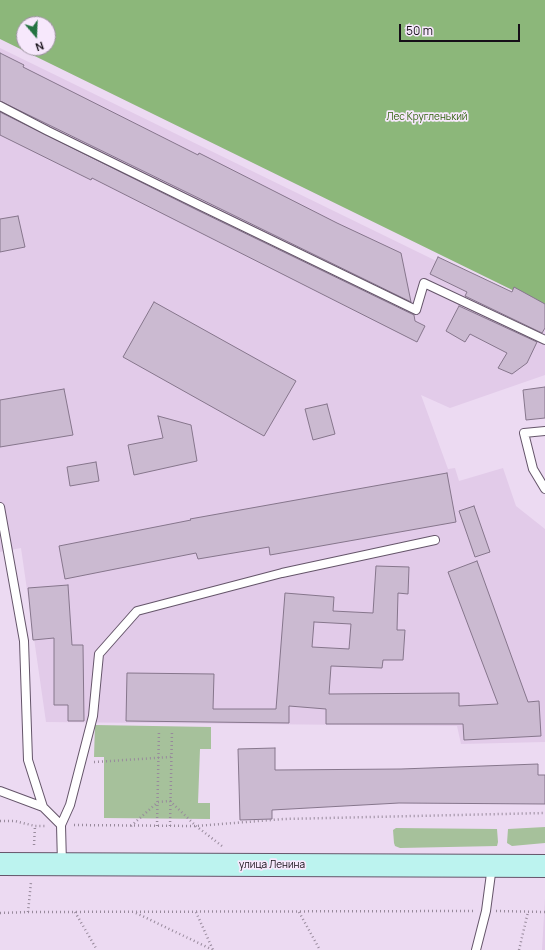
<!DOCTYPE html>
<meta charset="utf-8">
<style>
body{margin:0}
#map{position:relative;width:545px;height:950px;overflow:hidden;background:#ecdaf2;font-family:Manrope,sans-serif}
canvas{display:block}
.north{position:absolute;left:16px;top:16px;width:40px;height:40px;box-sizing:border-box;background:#f7e8fc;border:1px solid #9d92a1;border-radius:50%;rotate:161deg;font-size:11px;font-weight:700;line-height:16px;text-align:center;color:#161018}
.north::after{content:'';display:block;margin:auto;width:14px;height:18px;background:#247241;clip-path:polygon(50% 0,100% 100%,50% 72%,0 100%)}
.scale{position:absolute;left:399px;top:24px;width:121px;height:18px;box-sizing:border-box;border:2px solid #161018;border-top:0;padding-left:5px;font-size:12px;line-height:14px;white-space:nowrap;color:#161018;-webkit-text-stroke:3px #f7e8fc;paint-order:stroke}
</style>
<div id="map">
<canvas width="545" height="950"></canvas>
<div class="north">N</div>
<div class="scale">50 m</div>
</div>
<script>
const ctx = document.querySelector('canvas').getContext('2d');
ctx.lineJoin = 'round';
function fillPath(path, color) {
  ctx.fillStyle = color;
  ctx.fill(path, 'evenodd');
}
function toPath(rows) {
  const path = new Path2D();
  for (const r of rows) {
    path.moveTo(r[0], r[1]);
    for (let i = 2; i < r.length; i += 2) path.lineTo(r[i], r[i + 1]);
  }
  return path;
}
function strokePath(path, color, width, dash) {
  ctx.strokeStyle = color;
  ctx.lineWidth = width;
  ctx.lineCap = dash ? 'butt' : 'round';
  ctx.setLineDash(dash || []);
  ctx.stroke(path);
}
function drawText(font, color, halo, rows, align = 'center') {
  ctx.font = font + ' Manrope,sans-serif';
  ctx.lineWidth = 3.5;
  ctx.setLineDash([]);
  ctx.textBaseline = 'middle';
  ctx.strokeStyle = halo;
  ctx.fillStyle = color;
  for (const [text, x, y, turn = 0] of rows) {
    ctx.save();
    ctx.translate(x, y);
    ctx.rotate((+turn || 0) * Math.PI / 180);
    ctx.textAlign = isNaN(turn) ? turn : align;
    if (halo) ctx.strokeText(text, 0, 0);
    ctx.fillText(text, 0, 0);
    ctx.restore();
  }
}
fillPath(toPath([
 [0,48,545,314,545,375,450,408,421,395,448,469,455,468,459,481,503,468,516,506,545,529,545,742,461,744,457,726,46,722,21,548,0,552],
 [545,898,545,950,542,950]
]), '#e2cbe9');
fillPath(toPath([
 [95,725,211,727,211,749,200,749,198,803,210,803,210,819,104,818,104,757,94,757],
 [545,827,545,843,512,846,507,843,508,829],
 [396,828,497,829,498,842,497,846,400,848,395,846,394,843,393,830]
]), '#a6c19b');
fillPath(toPath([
 [0,0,545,0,545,306,0,39],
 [24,24,48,24,48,48,24,48]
]), '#8cb77a');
const building = toPath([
 [0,53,24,65,23,67,198,155,199,153,337,223,401,253,411,302,0,101,0,53],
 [0,112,197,210,414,315,415,321,425,326,417,342,92,178,91,180,0,135,0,112],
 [18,216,25,247,0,252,0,219,18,216],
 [438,257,512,292,514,287,545,304,545,328,542,333,465,296,467,292,430,274,438,257],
 [154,302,296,381,264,436,123,357,154,302],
 [459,306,537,342,527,363,512,374,498,368,507,353,470,334,465,342,446,331,459,306],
 [545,387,545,418,526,420,523,390,545,387],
 [64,389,73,435,0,447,0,400,64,389],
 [327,404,335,434,313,440,305,409,327,404],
 [158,416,191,425,197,461,134,475,128,445,163,438,158,416],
 [96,462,99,481,70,486,67,467,96,462],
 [447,473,456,522,270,555,269,547,198,559,196,553,65,579,59,546,191,520,190,519,447,473],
 [474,506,490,552,475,557,459,511,474,506],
 [477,561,528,702,539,701,541,736,464,740,463,724,326,724,326,709,289,706,289,723,126,721,127,673,214,674,213,709,276,709,285,593,334,597,333,611,373,613,376,566,409,567,408,594,398,593,397,630,405,630,403,660,383,660,382,668,331,666,329,694,459,693,459,706,498,704,448,572,477,561],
 [314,622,351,624,349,649,312,647,314,622],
 [68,585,72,645,83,645,84,721,68,721,68,705,54,705,54,638,33,640,28,588,68,585],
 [275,748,275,770,401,769,538,764,538,775,545,775,545,804,399,803,272,810,272,819,240,820,238,749,275,748]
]);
fillPath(building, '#cbbad1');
strokePath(building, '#86768c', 1);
const lane = toPath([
 [0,106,48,131,199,205,416,310,424,283,545,340],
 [545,431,524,433,533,469,545,489],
 [0,507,24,641,28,760,43,807,61,825,62,864],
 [0,791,43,807],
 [61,825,70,805,93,716,99,654,137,611,282,573,435,540],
 [476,950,486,911,492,866]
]);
const secondary = toPath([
 [0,864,545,866]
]);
strokePath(lane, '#65556a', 10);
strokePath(secondary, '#65556a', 24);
strokePath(toPath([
 [94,762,171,757],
 [0,821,15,821,35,826,45,826],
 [74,825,196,826,284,819,545,813],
 [131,826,158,802,170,801,196,826,222,846],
 [157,826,159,730],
 [170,826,172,730],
 [34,845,35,826],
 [496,911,545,912],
 [28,912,31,882],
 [75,912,97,950],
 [196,912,213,950],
 [299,912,320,950],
 [0,913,28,912,473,911],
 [136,913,213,950],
 [519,950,528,912]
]), '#988a9c', 2.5, [1, 3]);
strokePath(lane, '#fff', 8);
strokePath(secondary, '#bcf3ef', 22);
drawText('10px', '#2e620b', '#f7e8fc', [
 ["Лес Кругленький",427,117]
]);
drawText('10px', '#161018', '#f7e8fc', [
 ["улица Ленина",272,865]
]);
</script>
